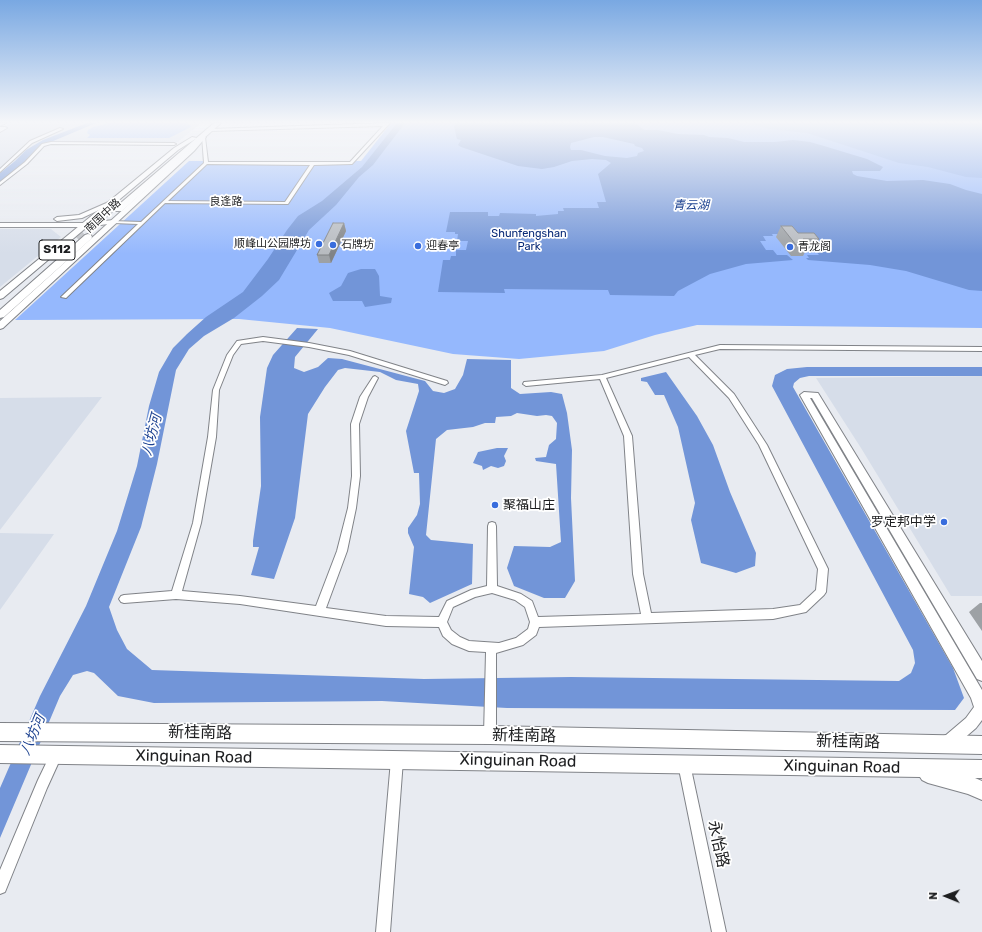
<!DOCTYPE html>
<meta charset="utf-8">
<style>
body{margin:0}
#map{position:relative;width:982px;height:932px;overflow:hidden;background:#e8ebf1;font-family:Rubik,sans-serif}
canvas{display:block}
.north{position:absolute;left:926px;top:876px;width:40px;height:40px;-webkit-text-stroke:3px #fff;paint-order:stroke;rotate:271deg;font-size:11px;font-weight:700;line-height:16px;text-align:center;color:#1d1e20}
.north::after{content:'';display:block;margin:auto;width:14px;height:18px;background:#1d1e20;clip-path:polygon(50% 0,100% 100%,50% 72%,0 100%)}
</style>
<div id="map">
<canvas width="982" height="932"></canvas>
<div class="north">N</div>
</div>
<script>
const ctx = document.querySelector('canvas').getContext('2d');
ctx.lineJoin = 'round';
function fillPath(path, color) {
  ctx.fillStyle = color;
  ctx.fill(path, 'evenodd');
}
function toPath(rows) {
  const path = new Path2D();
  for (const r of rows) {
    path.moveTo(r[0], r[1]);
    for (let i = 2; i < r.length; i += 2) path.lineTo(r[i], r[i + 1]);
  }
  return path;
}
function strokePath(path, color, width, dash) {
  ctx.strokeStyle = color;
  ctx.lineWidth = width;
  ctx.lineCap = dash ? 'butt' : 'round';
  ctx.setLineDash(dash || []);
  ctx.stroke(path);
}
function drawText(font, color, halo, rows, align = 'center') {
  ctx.font = font + ' Rubik,"Noto Sans SC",sans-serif';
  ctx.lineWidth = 3.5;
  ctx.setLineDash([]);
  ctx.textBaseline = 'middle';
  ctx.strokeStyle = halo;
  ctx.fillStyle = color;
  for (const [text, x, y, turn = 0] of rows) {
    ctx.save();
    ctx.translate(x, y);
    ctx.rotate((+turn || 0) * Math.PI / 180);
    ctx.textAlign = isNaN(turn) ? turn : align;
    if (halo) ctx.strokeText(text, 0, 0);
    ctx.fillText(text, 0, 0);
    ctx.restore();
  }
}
fillPath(toPath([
 [11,123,201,123,178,142,45,142,0,171,0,128],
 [0,229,51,229,61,237,0,287],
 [982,376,982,596,951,596,861,448,816,378],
 [102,397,0,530,0,398],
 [0,533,54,534,0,610]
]), '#d6dde9');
fillPath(toPath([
 [109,123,185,123,190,125,191,127,169,138,87,138,90,135,87,133,88,130,93,127],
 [385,123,982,123,982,328,697,325,655,335,604,351,519,359,453,354,330,328,239,319,15,320,189,161,361,161,387,128,387,126,378,125]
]), '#95b8fd');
fillPath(toPath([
 [747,123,982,123,982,178,966,177,928,167,899,163,807,133,769,129]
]), '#86aaee');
fillPath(toPath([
 [87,123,96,123,39,147,24,163,0,183,0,173,15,161,26,150,43,140],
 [397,123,405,123,373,165,359,177,336,205,309,230,279,280,262,296,234,318,204,336,189,349,176,370,157,464,141,527,109,607,117,630,127,649,152,670,424,679,571,677,899,681,911,673,915,663,913,650,772,386,775,375,787,369,807,367,982,367,982,376,809,376,800,378,794,383,793,387,953,668,964,698,955,710,507,708,382,701,154,703,118,696,94,673,87,671,73,675,60,696,0,838,0,788,40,696,86,606,117,531,137,466,149,406,159,372,173,348,187,334,206,317,243,292,268,259,287,230,298,216,322,201,362,167],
 [455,123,634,123,645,130,658,130,678,134,704,135,709,137,728,138,744,142,775,142,793,140,810,142,824,146,867,159,883,167,880,171,852,171,853,174,857,176,887,181,923,180,950,184,966,190,982,194,982,291,969,290,906,271,870,265,808,260,806,258,809,258,807,255,819,255,815,250,819,250,813,241,789,234,772,234,773,236,763,236,766,241,760,241,766,250,773,250,777,255,787,255,793,260,746,264,710,274,678,291,674,296,610,295,608,290,504,289,505,293,438,292,443,260,450,260,451,256,456,256,456,250,466,250,468,241,457,241,458,234,455,234,455,232,446,232,450,212,488,212,488,216,499,216,500,213,536,214,536,216,558,214,558,211,564,211,563,208,599,208,597,202,606,202,598,174,611,163,606,160,592,159,572,161,554,167,542,169,518,166,461,147,458,145,461,140,457,139,454,127],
 [594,137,603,137,634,144,635,146,642,148,644,151,638,153,637,156,627,158,605,156,581,150,571,150,570,147,571,143],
 [361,269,375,269,379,276,380,296,392,298,391,303,365,307,362,301,333,301,329,293,341,286,348,273],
 [297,328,318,329,295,357,294,368,304,372,318,367,328,358,342,359,425,381,433,391,444,393,455,389,463,375,467,359,511,360,511,388,520,394,551,392,562,394,567,413,572,450,571,498,575,581,565,598,544,598,514,586,507,568,514,546,550,547,561,542,556,464,536,461,535,458,546,457,549,445,556,439,557,423,552,416,546,415,537,416,517,413,511,416,496,417,495,423,485,423,473,427,447,430,436,439,426,535,431,540,473,544,472,584,430,603,423,597,409,594,414,547,408,533,408,528,417,515,420,504,419,473,414,473,406,431,419,391,418,384,396,380,380,372,345,368,338,370,325,387,308,414,295,518,274,579,251,575,259,547,253,547,253,541,261,486,260,417,267,368,273,355],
 [666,372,697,416,713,445,730,492,756,553,755,566,736,573,701,563,691,520,695,503,678,427,664,395,655,395,647,382,641,381,641,378],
 [497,448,508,448,504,456,506,461,504,466,498,468,491,466,483,470,482,466,473,463,478,452]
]), '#7295d8');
strokePath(toPath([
 [77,238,111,209]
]), '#bfc2c7', 8, [8, 4]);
const minor = toPath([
 [386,123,390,123,352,164,314,165,288,204,165,203,66,298,61,297,138,224,114,223,112,222,112,221,141,222,204,163,202,136,205,137,208,162,350,162,383,126,210,131,209,129,386,123],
 [207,164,310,165,285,202,168,201,207,164],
 [0,127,5,127,7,128,0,132,0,127],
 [60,128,63,129,32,143,0,172,0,169,30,141,60,128],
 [51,142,174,143,176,144,174,145,51,144,44,146,27,164,0,185,0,182,25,162,42,144,51,142],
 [263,337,309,343,350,351,447,381,448,383,445,385,349,355,309,347,263,341,241,344,233,355,219,390,216,437,201,523,182,591,240,596,316,606,337,551,348,508,352,476,351,424,360,397,373,377,375,376,378,378,368,397,359,424,360,476,356,508,347,551,326,608,386,616,439,617,447,601,471,590,487,586,488,526,489,523,492,522,495,523,496,526,497,586,521,594,532,601,538,617,641,614,633,574,624,436,600,379,526,386,523,384,524,382,602,375,720,345,982,347,982,351,720,349,695,355,734,394,767,445,828,569,826,592,824,595,806,612,773,619,539,627,536,635,523,645,496,653,496,735,494,739,490,741,486,739,484,735,486,652,469,651,452,644,443,636,439,627,386,626,240,604,176,599,124,603,121,602,119,599,121,596,124,595,172,591,193,523,208,437,213,390,227,355,237,341,263,337],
 [689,357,729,398,759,445,818,569,816,590,800,605,773,609,651,613,643,574,632,436,606,378,689,357],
 [492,593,515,600,525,607,530,622,528,629,516,638,499,643,469,641,460,637,451,630,447,622,453,607,475,597,492,593],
 [56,749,60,751,62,755,47,788,5,892,0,894,0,870,38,780,52,751,56,749],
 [397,754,401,756,403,760,390,932,376,932,391,760,393,756,397,754],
 [684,758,688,760,690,764,726,932,712,932,678,764,680,760,684,758]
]);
const tertiary = toPath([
 [0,123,6,123,0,126,0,123],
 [111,201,116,202,82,218,57,221,54,219,57,217,79,215,111,201],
 [114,220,117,222,116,223,85,227,0,227,0,223,85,223,114,220],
 [804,392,818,393,982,661,982,681,977,679,812,398,810,398,982,690,982,720,976,728,954,747,946,749,941,747,939,742,941,737,946,735,966,718,974,707,971,698,800,395,804,392]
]);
const secondary = toPath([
 [0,723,490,726,982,736,982,754,490,744,0,741,0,723],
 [0,745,982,760,982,778,975,778,982,781,982,800,968,794,928,783,922,780,920,777,0,763,0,745]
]);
const primary = toPath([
 [201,136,206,137,194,151,3,328,0,329,0,321,190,149,201,136],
 [192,137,197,138,178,150,3,298,0,299,0,291,174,148,192,137]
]);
const trunk = toPath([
 [214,123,221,123,122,211,116,211,116,207,214,123],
 [88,234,91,235,92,237,91,239,4,317,0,318,0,310,85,235,88,234]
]);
strokePath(minor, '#808388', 2);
strokePath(tertiary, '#808388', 2);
strokePath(secondary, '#808388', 2);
strokePath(primary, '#808388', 2);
strokePath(trunk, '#808388', 2);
fillPath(minor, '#fff');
fillPath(tertiary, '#fff');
fillPath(secondary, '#fff');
fillPath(primary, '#fff');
fillPath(trunk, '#fff');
fillPath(toPath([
 [344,223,346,231,331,263,319,263,317,255],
 [781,226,798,233,819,239,814,250,806,250,803,256,791,256,776,237],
 [980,603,982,603,982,631,969,612]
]), '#9da1a5');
fillPath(toPath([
 [344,223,346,231,331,263,329,255]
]), '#808386');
const building = toPath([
 [333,223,344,223,329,255,317,255,333,223],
 [781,226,792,226,798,233,814,233,819,239,803,239,808,245,796,245,781,226]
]);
fillPath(building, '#b7bbc0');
strokePath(building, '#808386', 1);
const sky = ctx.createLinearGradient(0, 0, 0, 254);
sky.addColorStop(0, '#79a8e2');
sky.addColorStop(0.48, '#f5f6f9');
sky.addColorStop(1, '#f5f6f900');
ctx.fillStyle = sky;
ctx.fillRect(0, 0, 982, 254);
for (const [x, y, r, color] of [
 [319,244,4,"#396ddd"],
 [333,245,4,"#396ddd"],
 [418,246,4,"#396ddd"],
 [790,247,4,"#396ddd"],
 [495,505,4,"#396ddd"],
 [944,522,4,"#396ddd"]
]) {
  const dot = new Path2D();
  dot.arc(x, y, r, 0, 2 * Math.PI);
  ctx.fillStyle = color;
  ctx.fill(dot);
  strokePath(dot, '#fff', 1.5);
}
drawText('11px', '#1d1e20', '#fff', [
 ["良逢路",226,202],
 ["南国中路",103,216,-43]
]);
drawText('11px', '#082a77', '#fff', [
 ["Shunfengshan",529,234],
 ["Park",529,247]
]);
drawText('11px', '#1d1e20', '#fff', [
 ["顺峰山公园牌坊",311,244,"right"],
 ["石牌坊",341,245],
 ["迎春亭",426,246],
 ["青龙阁",798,247]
], 'left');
drawText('italic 12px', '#1d4290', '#fff', [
 ["青云湖",691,206]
]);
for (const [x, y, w] of [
 [57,250,36]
]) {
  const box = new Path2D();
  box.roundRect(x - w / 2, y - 10, w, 20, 3);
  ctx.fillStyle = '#fff';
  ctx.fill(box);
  strokePath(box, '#1d1e20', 1);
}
drawText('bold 12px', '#1d1e20', null, [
 ["S112",57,250]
]);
drawText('13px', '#1d1e20', '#fff', [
 ["聚福山庄",503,505],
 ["罗定邦中学",936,522,"right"]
], 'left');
drawText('italic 14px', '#1d4290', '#fff', [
 ["八坊河",152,435,-75],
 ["八坊河",33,735,-67]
]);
drawText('16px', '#1d1e20', '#fff', [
 ["新桂南路",200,733,1],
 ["新桂南路",524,736,1],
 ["新桂南路",848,742,1],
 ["Xinguinan Road",194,757,1],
 ["Xinguinan Road",518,761,1],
 ["Xinguinan Road",842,767,1],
 ["永怡路",718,844,78]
]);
</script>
